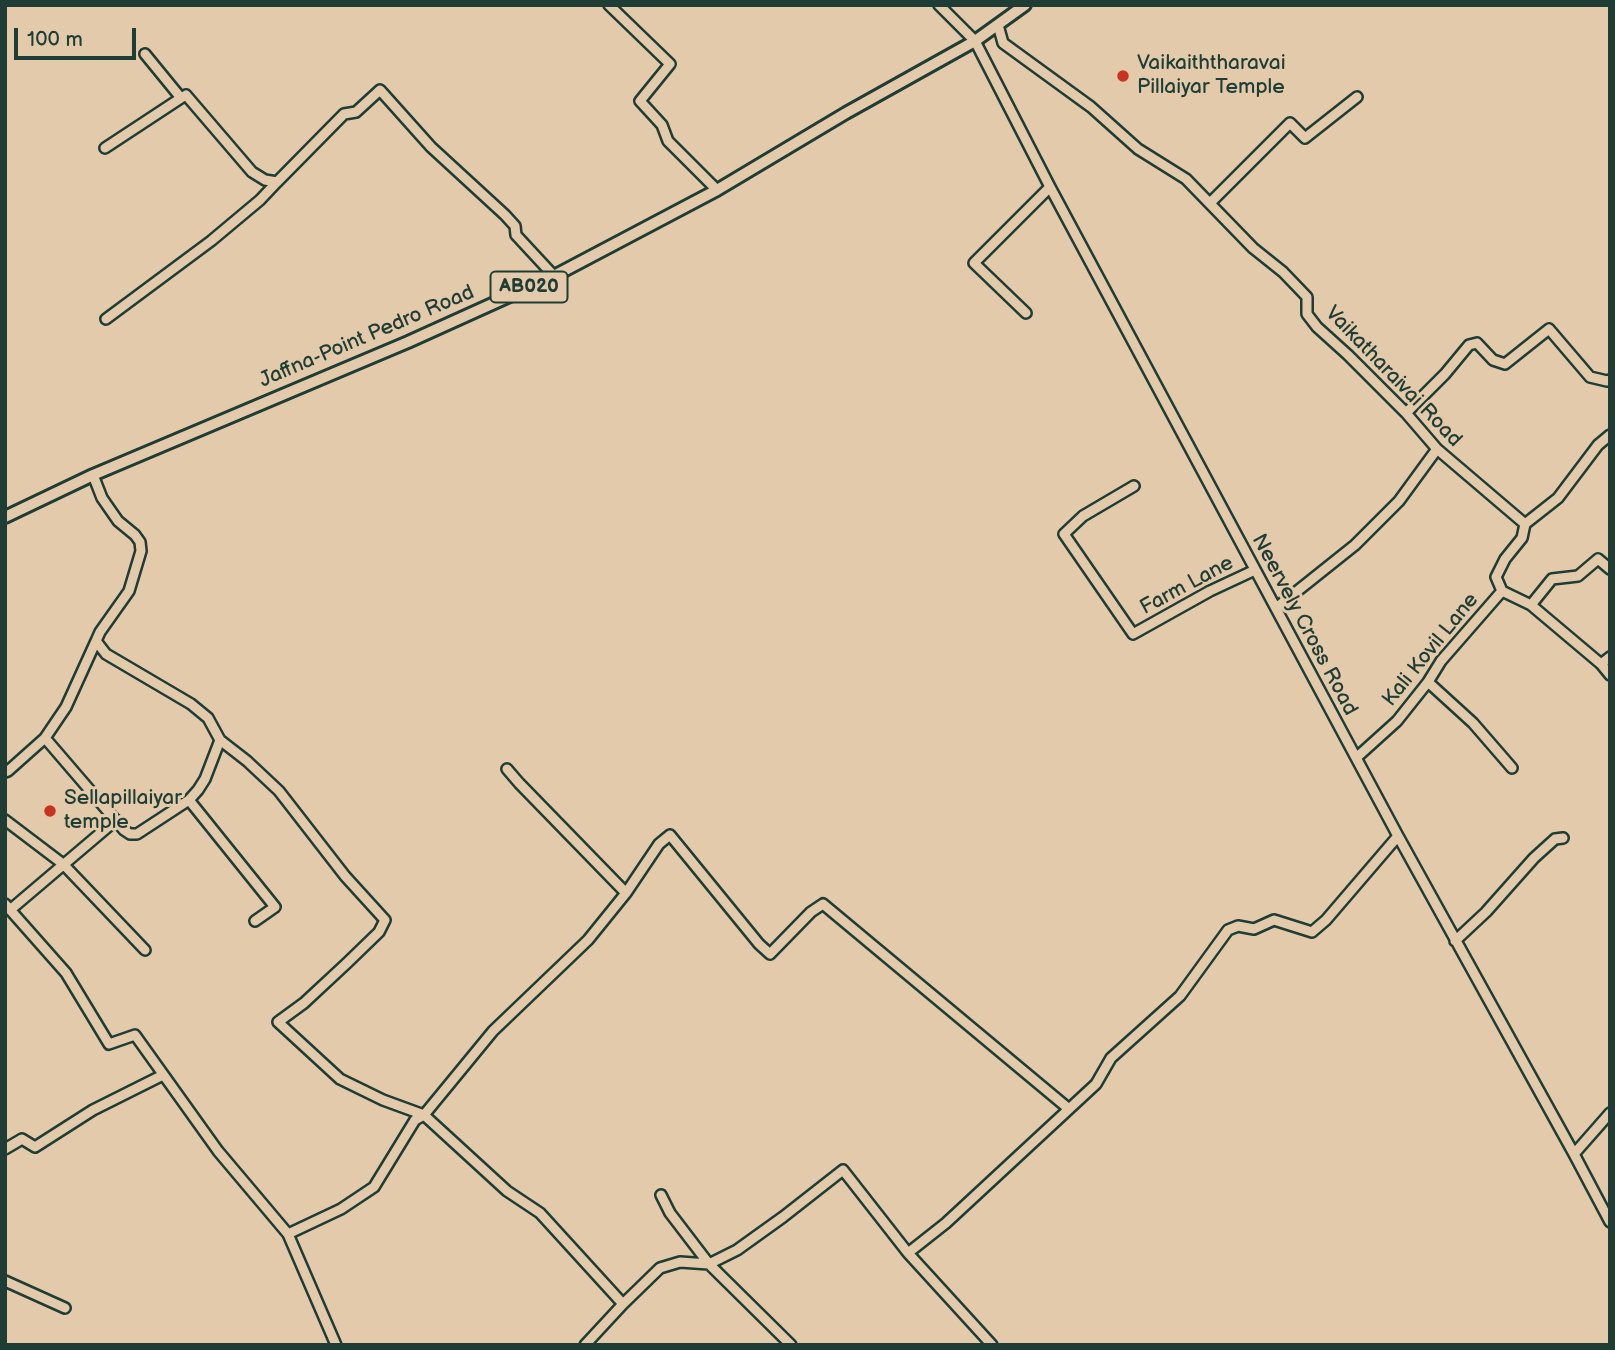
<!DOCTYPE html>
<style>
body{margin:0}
#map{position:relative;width:1615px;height:1350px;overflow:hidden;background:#e3caab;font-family:"Balsamiq Sans",sans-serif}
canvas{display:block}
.frame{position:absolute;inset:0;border:7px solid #1f3d34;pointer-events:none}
.scale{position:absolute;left:14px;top:28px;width:122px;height:32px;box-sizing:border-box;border:4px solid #1f3d34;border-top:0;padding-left:9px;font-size:21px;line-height:24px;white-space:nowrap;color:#1f3d34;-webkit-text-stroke:5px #e3caab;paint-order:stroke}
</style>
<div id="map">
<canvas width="1615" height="1350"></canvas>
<div class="frame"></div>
<div class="scale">100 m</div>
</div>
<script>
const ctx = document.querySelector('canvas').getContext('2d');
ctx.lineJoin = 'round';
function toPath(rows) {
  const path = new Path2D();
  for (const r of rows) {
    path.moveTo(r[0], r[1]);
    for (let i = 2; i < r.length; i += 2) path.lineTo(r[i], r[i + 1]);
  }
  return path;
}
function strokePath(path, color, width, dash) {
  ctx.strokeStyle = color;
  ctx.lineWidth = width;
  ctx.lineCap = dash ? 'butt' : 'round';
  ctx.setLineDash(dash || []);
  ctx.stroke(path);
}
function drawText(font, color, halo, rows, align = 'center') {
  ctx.font = font + ' "Balsamiq Sans",sans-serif';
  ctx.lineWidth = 6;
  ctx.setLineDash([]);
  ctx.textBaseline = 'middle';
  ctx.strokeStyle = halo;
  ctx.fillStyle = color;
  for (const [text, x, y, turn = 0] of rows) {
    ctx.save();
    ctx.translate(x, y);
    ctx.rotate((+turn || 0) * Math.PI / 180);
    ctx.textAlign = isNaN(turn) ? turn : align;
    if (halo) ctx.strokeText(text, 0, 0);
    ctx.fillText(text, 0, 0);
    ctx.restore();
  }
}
const minor = toPath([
 [609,5,670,64,640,101,662,125,668,141,717,190],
 [939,5,975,41,1050,187,1398,836,1574,1154,1610,1222],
 [998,25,1003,43,1091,107,1138,149,1186,179,1253,248,1283,272,1307,297,1307,314,1317,327,1348,355,1406,413,1437,449,1525,524,1522,538,1505,559,1496,577,1502,591,1531,605,1601,664,1610,675],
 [145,54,181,98,186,95,252,172,265,180,277,182,344,114,356,112,380,90,431,147,505,215,515,226,516,235,554,276],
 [105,148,181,98],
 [1210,203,1290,123,1305,138,1357,97],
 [1026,313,974,263,1050,187],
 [106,319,211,241,260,200,277,182],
 [1406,413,1445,374,1469,345,1477,343,1493,360,1505,364,1549,329,1590,377,1607,381,1610,380],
 [93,475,102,498,118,521,135,535,140,542,141,551,129,591,100,632,96,641,106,654,191,704,208,718,220,740,247,761,279,791,345,876,385,920,379,932,347,963,304,1003,278,1022,340,1079,383,1100,424,1115,507,1191,540,1213,623,1304],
 [1134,486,1083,516,1064,534,1133,634,1210,591,1255,570],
 [1525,524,1558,498,1598,445,1610,435],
 [1531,605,1552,579,1578,576,1598,559,1610,569],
 [1276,608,1355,545,1399,501,1437,449],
 [96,641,66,707,45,738,124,830,130,834,137,834,189,800,198,790,205,779,220,740],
 [1601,664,1610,657],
 [1428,682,1473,723,1512,768],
 [1356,758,1397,721,1428,682,1441,661,1502,591],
 [507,769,519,783,626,893],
 [5,772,8,771,45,738],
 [189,800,275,907,255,921],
 [5,820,63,864,145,950],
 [5,904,66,973,109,1044,135,1035,218,1151,288,1234,336,1345],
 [10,910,116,820],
 [1455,941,1486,912,1534,858,1555,839,1563,838],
 [5,1149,22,1139,35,1147,93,1110,163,1075],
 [1574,1154,1610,1113],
 [661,1195,670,1213,709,1264,791,1345],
 [288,1234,341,1209,374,1187,415,1120,424,1115,493,1031,588,940,626,893,659,844,670,835,759,944,770,954,811,912,823,904,1069,1109],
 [908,1253,946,1223,1096,1084,1111,1058,1180,996,1228,930,1238,926,1254,929,1274,920,1312,932,1326,920,1398,836],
 [5,1281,65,1308],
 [585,1345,623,1304,660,1268,680,1262,709,1264,737,1250,783,1217,843,1170,908,1253,992,1345]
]);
const major = toPath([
 [5,517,93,475,408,342,554,276,717,190,846,113,975,41,1025,5]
]);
strokePath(minor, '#1f3d34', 14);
strokePath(major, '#1f3d34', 16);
strokePath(minor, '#e3caab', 9);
strokePath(major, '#e3caab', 10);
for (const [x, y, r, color] of [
 [1123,76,7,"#c8321e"],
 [50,811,7,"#c8321e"]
]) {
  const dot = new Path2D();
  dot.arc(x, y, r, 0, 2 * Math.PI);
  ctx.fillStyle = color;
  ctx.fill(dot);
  strokePath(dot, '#e3caab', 2.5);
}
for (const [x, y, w] of [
 [529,287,77]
]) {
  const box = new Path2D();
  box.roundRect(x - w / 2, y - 15.5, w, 31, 5);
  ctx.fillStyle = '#e3caab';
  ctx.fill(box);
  strokePath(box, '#1f3d34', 2);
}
drawText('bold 19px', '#1f3d34', null, [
 ["AB020",529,287]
]);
drawText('21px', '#1f3d34', '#e3caab', [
 ["Vaikaiththaravai",1137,64],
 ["Pillaiyar Temple",1137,88],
 ["Sellapillaiyar",64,799],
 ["temple",64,823]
], 'left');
drawText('21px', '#1f3d34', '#e3caab', [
 ["Jaffna-Point Pedro Road",367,337,-23],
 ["Vaikatharaivai Road",1393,377,46],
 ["Farm Lane",1187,586,-28],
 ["Neervely Cross Road",1304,625,62],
 ["Kali Kovil Lane",1431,650,-51]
]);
</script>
